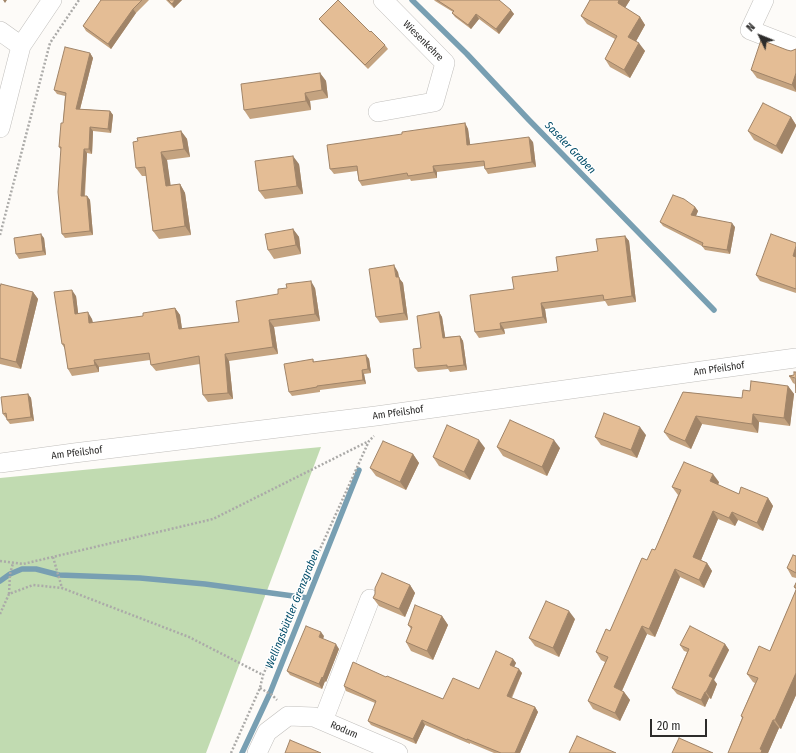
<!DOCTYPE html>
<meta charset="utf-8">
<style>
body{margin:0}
#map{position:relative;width:796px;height:753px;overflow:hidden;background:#fdfbf8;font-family:"Fira Sans Condensed",sans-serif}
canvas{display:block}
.north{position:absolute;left:740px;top:16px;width:40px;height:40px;-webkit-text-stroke:3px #fff;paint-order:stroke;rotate:313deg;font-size:11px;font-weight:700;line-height:16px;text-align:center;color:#2d2c2b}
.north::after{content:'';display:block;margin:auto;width:14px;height:18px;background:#2d2c2b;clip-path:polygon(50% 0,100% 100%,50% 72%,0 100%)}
.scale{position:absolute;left:650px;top:719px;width:57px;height:18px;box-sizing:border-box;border:2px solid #2d2c2b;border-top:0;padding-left:5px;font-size:12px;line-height:14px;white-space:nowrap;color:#2d2c2b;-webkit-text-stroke:3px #fff;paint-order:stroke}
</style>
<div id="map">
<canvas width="796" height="753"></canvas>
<div class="north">N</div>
<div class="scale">20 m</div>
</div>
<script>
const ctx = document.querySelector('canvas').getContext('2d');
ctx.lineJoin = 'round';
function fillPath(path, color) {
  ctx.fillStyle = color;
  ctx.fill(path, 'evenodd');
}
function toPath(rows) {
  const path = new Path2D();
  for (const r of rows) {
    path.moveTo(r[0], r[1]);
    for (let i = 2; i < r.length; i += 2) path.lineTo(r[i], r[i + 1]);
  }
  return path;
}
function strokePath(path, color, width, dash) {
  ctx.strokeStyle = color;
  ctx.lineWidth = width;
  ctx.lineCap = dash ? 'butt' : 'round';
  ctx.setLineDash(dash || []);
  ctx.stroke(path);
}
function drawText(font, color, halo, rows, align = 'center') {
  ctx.font = font + ' "Fira Sans Condensed",sans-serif';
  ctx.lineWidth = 3;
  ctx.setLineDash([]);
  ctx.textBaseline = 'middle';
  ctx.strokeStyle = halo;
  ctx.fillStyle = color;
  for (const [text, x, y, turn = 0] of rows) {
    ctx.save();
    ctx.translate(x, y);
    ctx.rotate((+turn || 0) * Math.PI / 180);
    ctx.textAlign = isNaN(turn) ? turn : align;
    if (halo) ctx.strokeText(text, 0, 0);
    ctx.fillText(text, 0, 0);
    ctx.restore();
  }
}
fillPath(toPath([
 [321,447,206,753,0,753,0,478]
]), '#c1dbb1');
strokePath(toPath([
 [412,0,467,54,528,119,714,310],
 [0,581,10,574,22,569,36,569,59,575,140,578,205,584,308,598],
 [242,753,270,693,359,470]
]), '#789fb2', 5.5);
const minor = toPath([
 [764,0,750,30,796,48],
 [0,31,21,46],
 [378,112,434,102,445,63,383,0],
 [0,128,21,46,52,0],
 [0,463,74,453,376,416,796,358],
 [323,721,370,599],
 [257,753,267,732,288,716,314,717,398,753]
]);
strokePath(minor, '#c1bfbc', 20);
strokePath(toPath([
 [0,235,50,43,79,0],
 [53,557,62,588],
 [0,561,23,564,213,519,369,441],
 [9,594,10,574,13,563],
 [0,614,9,594,33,585,62,588,189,637,263,675],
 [260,688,272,695,277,700],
 [231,753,260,688,263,675,369,441,374,436]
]), '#abaaa8', 2.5, [2, 2]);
strokePath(minor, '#fff', 19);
fillPath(toPath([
 [101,0,149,0,136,13,111,49,86,31,83,26],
 [166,0,182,0,174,8],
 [434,0,499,0,514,14,499,34,479,19,471,29,455,17,452,13,453,12,435,1],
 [590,0,630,0,625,8,640,17,645,25,636,41,645,51,630,78,610,67,605,59,615,39,587,24,581,16],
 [319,19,370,32,385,45,388,49,368,69,322,23],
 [796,49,796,92,757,78,751,70,791,51],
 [90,53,93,58,80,109,110,111,113,115,111,133,93,131,92,154,87,153,85,196,87,196,90,200,93,235,65,238,62,234,61,150,59,147,63,123,65,96,57,94,54,90],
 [320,73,326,81,328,98,310,101,311,110,250,119,244,110],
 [791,117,796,125,796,126,782,154,754,140,748,131],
 [465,123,468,129,470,145,533,142,536,167,488,174,485,169,484,166,437,172,437,178,411,181,410,179,362,186,359,181,357,171,334,174,330,169,402,134],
 [181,131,187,139,190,157,167,160,170,185,180,184,185,193,191,235,159,239,153,231,146,176,142,176,136,168,138,141],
 [299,164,303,194,265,199,259,191],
 [695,207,698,211,696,216,735,227,730,254,705,250,702,246,663,226,660,222],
 [293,229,299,237,301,254,274,259,268,250],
 [625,236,629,241,636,302,608,306,605,301,545,309,547,323,504,329,505,334,479,338,475,332,514,289,558,271,598,251],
 [44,238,46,255,19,259,16,254],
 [796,246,796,293,760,281,756,275],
 [398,272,399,278,403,283,408,320,380,323,376,317],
 [0,287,33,292,38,299,21,369,0,364],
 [315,288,320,321,274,327,278,354,229,361,233,399,208,402,203,395,200,364,156,371,151,365,150,360,99,367,99,372,72,376,68,369,65,349,62,344,76,296,78,313,92,319,93,323,143,316,175,308,180,315,182,329,239,322,278,294],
 [439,312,442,317,445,337,460,336,463,341,467,370,450,372,448,369,418,372,415,368,421,348],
 [366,355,369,359,371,373,364,374,366,384,320,390,320,392,292,396,289,392,313,359,314,362],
 [794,375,795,384,793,383,789,376],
 [788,386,794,394,790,426,759,422,758,433,702,424,691,449,670,440,664,432,683,392,742,398,750,391],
 [28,394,31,398,34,421,10,424,7,420,7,418,6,418,3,414],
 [646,435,637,458,601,445,595,437],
 [497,447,560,448,547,476,503,456],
 [485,448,470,480,439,466,433,457],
 [413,454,419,463,406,490,376,476,370,468],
 [719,482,718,485,739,494,768,498,773,506,763,531,738,520,735,526,718,519,701,560,707,563,712,571,704,588,680,577,655,637,647,634,622,691,624,692,630,700,620,721,593,709,588,701,605,662,601,660,596,652,610,631,647,560,655,550,678,495,672,487],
 [796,556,796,578,792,577,787,568],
 [796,583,796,695,781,729,779,728,768,753,728,753,742,718,741,716,755,683,753,682,747,674,770,651,796,590,794,587],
 [410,585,415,593,405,617,379,606,373,598],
 [442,616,448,625,433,660,411,651,406,642,411,629,408,625],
 [575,619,559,657,535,646,529,638],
 [324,636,323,639,339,649,326,682,325,681,322,689,290,675,287,671],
 [725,644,729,650,714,680,717,684,711,699,709,698,705,707,677,694,672,688,687,652,684,651,680,645],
 [513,659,516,663,514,667,522,673,512,698,535,707,538,712,520,753,494,753,470,743,470,744,425,725,416,744,371,725,368,721,375,703,346,691,344,686,386,677,443,699,479,689]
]), '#c4a380');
fillPath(toPath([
 [3,0,7,0,5,3],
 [175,0,182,0,174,8,172,4],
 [619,0,630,0,623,11,618,3],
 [133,9,136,13,111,49,108,44],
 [511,10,514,14,499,34,496,29],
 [476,14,479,19,471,29,468,25],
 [640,17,645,25,634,45,628,37],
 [639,43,645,51,630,78,624,70],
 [90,53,93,58,79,113,76,109],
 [320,73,326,81,328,98,322,90],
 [796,73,796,91,792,85],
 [305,93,310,101,311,110,306,101],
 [110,111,113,115,111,133,108,129],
 [791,117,796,125,796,126,782,154,776,146],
 [465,123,468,129,471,150,467,145],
 [90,127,93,131,92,154,89,149],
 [181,131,187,139,190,157,184,149],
 [529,137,533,142,536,167,532,162],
 [84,149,87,153,84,200,81,196],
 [161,152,167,160,172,194,166,186],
 [293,156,299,164,303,194,297,186],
 [433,166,437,172,437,178,434,172],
 [180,184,185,193,191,235,185,226],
 [87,196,90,200,93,235,90,231],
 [695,207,698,211,694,220,691,215],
 [732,223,735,227,730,254,727,250],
 [293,229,299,237,301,254,296,245],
 [41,234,44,238,46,255,43,251],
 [625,236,629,241,636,302,632,296],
 [796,246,796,261,793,256],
 [394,265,398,272,399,278,403,283,408,320,404,313,396,277],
 [311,281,315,288,320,321,315,314],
 [72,290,76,296,79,320,75,314],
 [33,292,38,299,21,369,16,362],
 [541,303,545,309,547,323,543,317],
 [175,308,180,315,183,336,179,329],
 [88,312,92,319,94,330,89,323],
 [439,312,442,317,446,342,443,338],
 [269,320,274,327,278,354,273,347],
 [500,323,504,329,505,334,501,329],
 [460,336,463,341,467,370,464,365],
 [225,354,229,361,233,399,228,393],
 [366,355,369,359,371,373,368,369],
 [94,360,99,367,99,372,95,365],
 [362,370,364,374,366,384,363,380],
 [788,386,794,394,790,426,784,418],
 [28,394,31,398,34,421,31,417],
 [753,414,759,422,758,433,752,424],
 [696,416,702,424,691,449,685,441],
 [640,427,646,435,637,458,631,450],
 [479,440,485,448,470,480,464,472],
 [554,440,560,448,547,476,542,467],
 [413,454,419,463,406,490,400,482],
 [713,474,719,482,716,489,710,481],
 [768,498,773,506,763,531,757,523],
 [713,511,718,519,699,565,693,557],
 [732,512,738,520,735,526,729,518],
 [707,563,712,571,704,588,699,580],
 [675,569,680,577,655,637,649,629],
 [410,585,415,593,405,617,399,609],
 [569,611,575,619,559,657,553,648],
 [442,616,448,625,433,660,427,651],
 [642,626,647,634,620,695,614,687],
 [321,632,324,636,322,641,319,637],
 [336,644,339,649,326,682,323,678],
 [725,644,729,650,714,680,717,684,711,699,706,692,709,676],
 [513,659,516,663,513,669,510,665],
 [519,669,522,673,510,700,507,696],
 [796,673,796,695,781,729,775,720],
 [322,677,325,681,322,689,319,684],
 [624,692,630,700,620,721,615,713],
 [705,692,709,698,705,707,701,700],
 [535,707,538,712,520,753,515,753],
 [422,720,425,725,416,744,413,739],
 [773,720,779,728,768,753,761,753,760,749]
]), '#a08468');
const building = toPath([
 [101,0,142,0,133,9,108,44,83,26,101,0],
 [168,0,175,0,172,4,168,0],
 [338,0,370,32,371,31,385,45,365,65,319,19,338,0],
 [437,0,499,0,511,10,496,29,476,14,468,25,452,13,454,11,437,0],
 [590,0,619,0,618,3,640,17,628,37,639,43,624,70,605,59,617,36,581,16,590,0],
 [761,40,787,50,791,51,796,49,796,73,792,85,751,70,761,40],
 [65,47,90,53,76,109,110,111,108,129,90,127,89,149,84,149,81,196,87,196,90,231,62,234,58,192,61,147,59,147,61,123,63,123,66,93,54,90,65,47],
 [320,73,322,90,305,93,306,101,244,110,241,84,320,73],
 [763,103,791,117,776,146,748,131,763,103],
 [465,123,467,145,529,137,532,162,485,169,484,161,433,166,434,172,408,176,407,173,359,181,357,166,330,169,327,145,402,134,402,132,465,123],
 [181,131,184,149,161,152,166,186,180,184,185,226,153,231,145,167,136,168,133,142,138,141,137,138,181,131],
 [293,156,297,186,259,191,255,161,293,156],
 [673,195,684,199,695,207,691,215,732,223,727,250,702,246,703,243,660,222,673,195],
 [293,229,296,245,268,250,265,234,293,229],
 [41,234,43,251,16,254,14,238,41,234],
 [771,234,796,243,796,246,793,256,796,257,796,289,756,275,771,234],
 [625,236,632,296,604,300,603,295,541,303,543,317,500,323,501,329,475,332,470,295,514,289,512,277,558,271,556,257,598,251,596,239,625,236],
 [394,265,396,277,399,277,404,313,376,317,369,269,394,265],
 [311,281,315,314,269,320,273,347,225,354,228,393,203,395,199,356,151,365,149,353,94,360,95,365,68,369,64,344,62,344,54,292,72,290,75,314,88,312,89,323,143,316,143,313,175,308,179,329,239,322,236,301,278,294,278,289,287,288,286,284,311,281],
 [1,284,33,292,16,362,0,358,0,287,1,284],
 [439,312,443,338,460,336,464,365,447,367,447,365,415,368,413,349,421,348,417,316,439,312],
 [366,355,368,369,362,370,363,380,317,386,317,387,289,392,284,364,313,359,313,362,366,355],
 [794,372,796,372,796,393,795,378,789,376,794,375,794,372],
 [751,381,788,386,784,418,753,414,752,424,696,416,685,441,664,432,683,392,742,398,743,390,750,391,751,381],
 [28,394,31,417,7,420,6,413,3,414,1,397,28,394],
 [604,413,640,427,631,450,595,437,604,413],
 [510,420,554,440,542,467,497,447,510,420],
 [447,425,479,440,464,472,433,457,447,425],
 [383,441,413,454,400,482,370,468,383,441],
 [684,462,713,474,710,481,739,494,741,487,768,498,757,523,732,512,729,518,713,511,693,557,707,563,699,580,675,569,649,629,642,626,614,687,624,692,615,713,588,701,608,657,596,652,606,629,610,631,642,558,647,560,652,549,655,550,681,490,672,487,684,462],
 [793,555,796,556,796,573,787,568,793,555],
 [382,573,410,585,399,609,373,598,375,594,375,588,382,573],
 [796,583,796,588,794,587,796,583],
 [796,590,796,673,788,691,775,720,773,720,760,749,762,750,761,753,728,753,743,717,741,716,758,678,747,674,759,646,770,651,796,590],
 [546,601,569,611,553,648,529,638,546,601],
 [415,605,442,616,427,651,406,642,412,627,408,625,415,605],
 [306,626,321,632,319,637,336,644,323,678,322,677,319,684,287,671,306,626],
 [690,626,725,644,709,676,713,678,706,692,705,692,701,700,672,688,689,649,680,645,690,626],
 [496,651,513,659,510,665,519,669,507,696,535,707,515,753,501,753,467,739,467,740,422,720,413,739,368,721,376,701,344,686,353,662,386,677,387,676,443,699,453,678,479,689,496,651],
 [577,736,616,753,569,753,577,736],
 [679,738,713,753,672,753,679,738],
 [290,740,321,753,285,753,290,740]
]);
fillPath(building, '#e4bd95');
strokePath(building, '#a08468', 1);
drawText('10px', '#2d2c2b', '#fff', [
 ["Wiesenkehre",423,41,45],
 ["Am Pfeilshof",719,369,-8],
 ["Am Pfeilshof",398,413,-8],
 ["Am Pfeilshof",77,453,-7],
 ["Rodum",344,730,23]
]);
drawText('italic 11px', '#004c68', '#fff', [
 ["Saseler Graben",570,148,46],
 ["Wellingsbüttler Grenzgraben",293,609,-68]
]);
</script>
